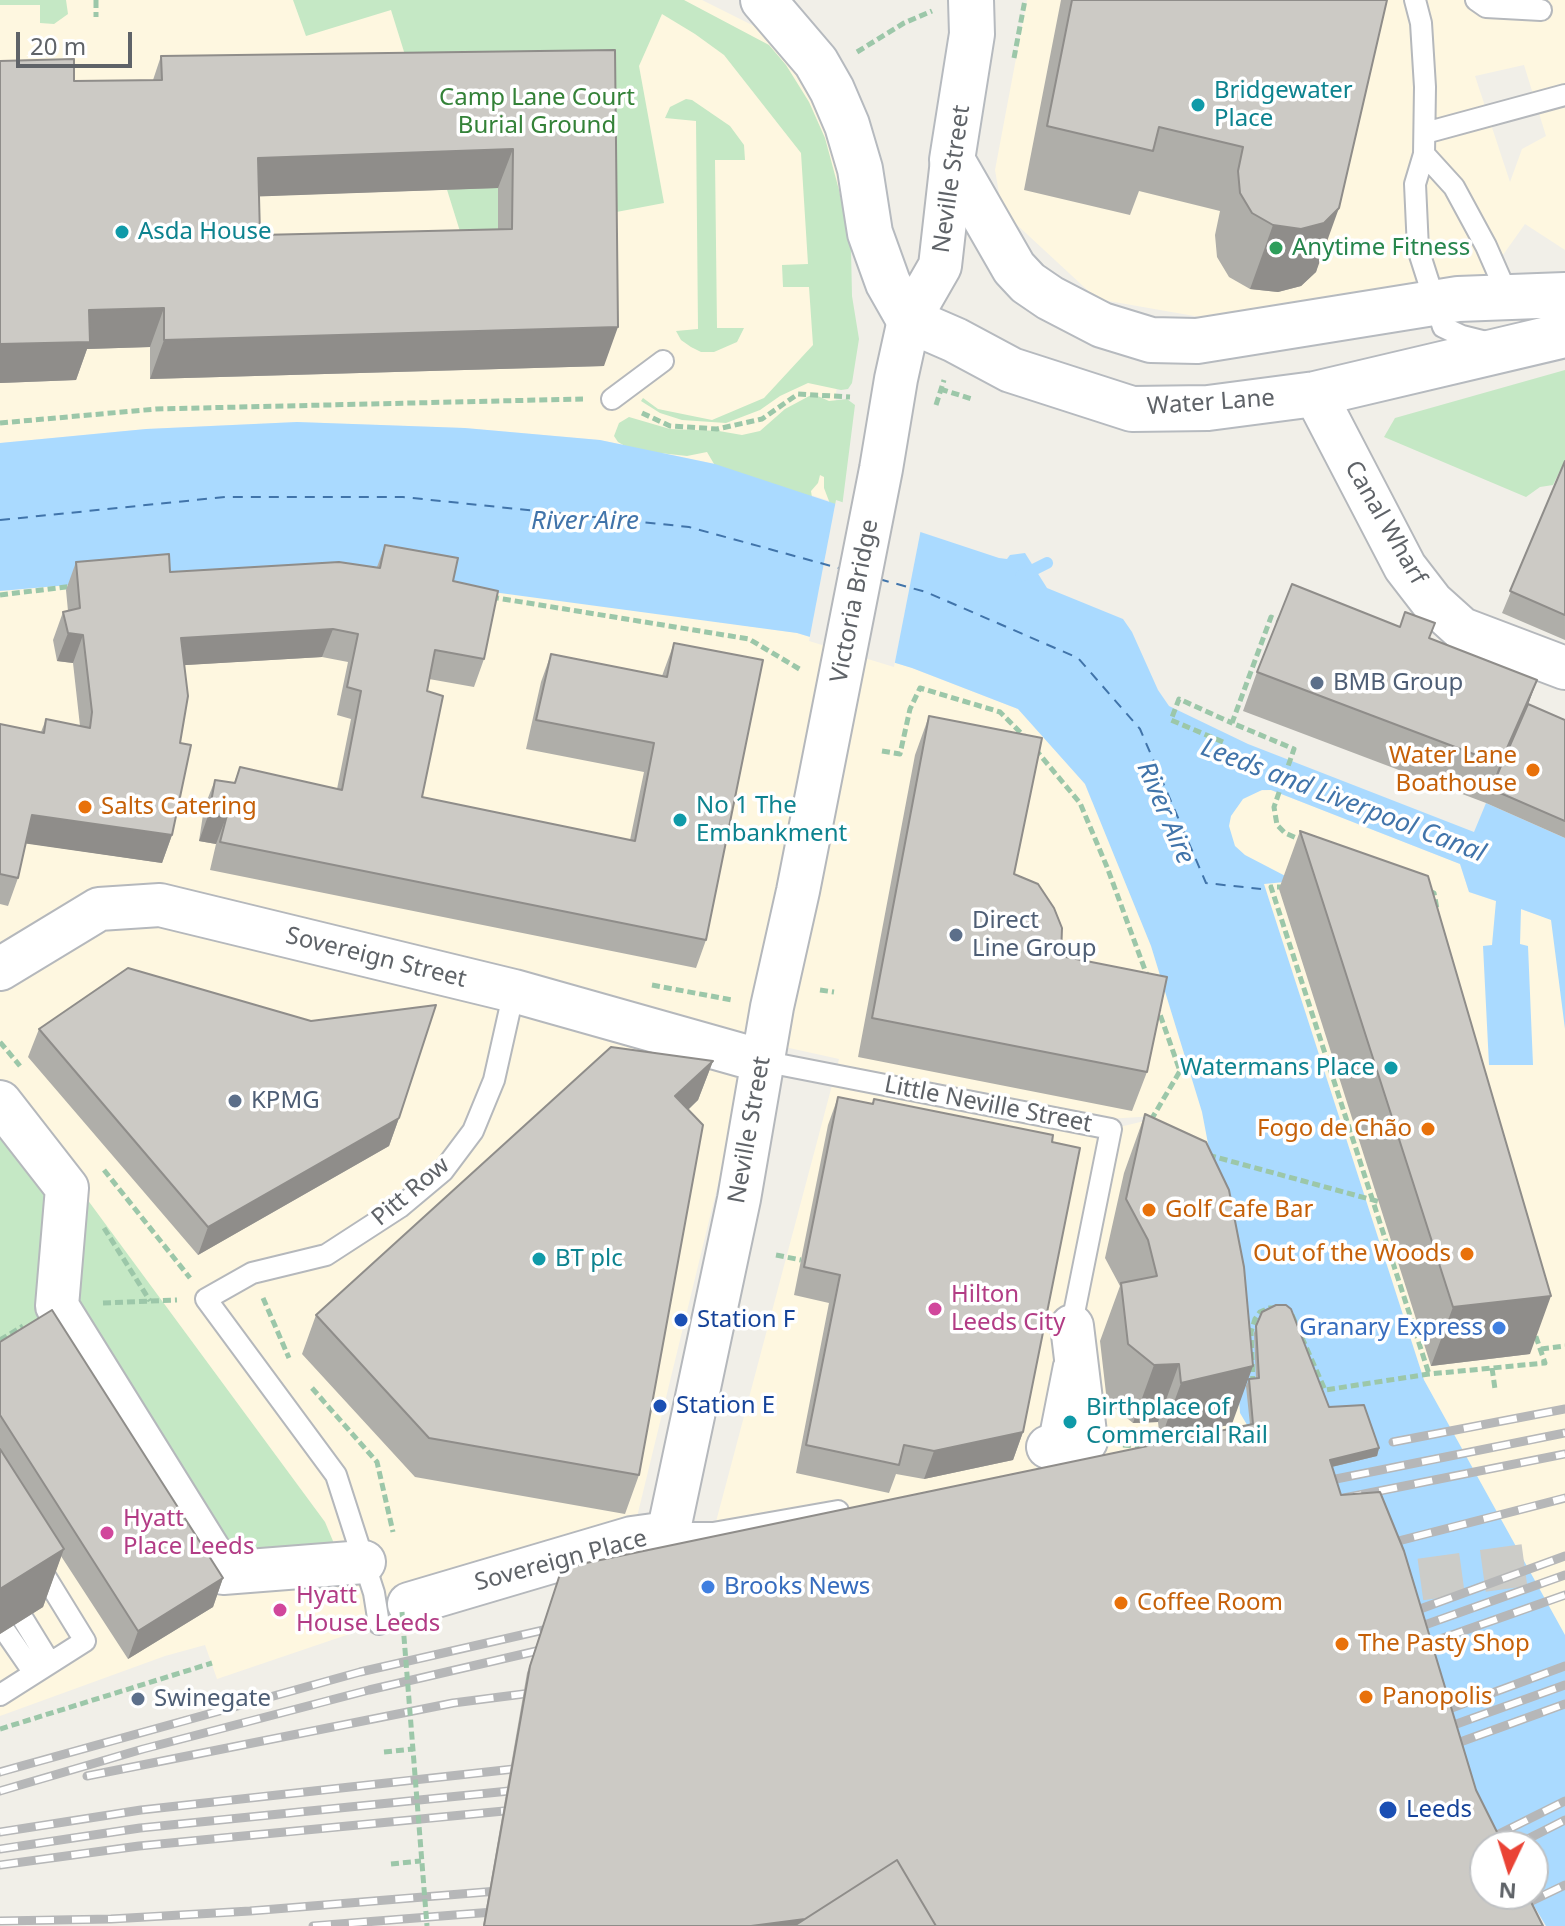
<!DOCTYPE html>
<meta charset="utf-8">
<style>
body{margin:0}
#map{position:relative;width:1565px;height:1926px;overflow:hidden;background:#f1efe8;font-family:"Noto Sans",sans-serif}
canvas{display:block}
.north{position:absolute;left:1469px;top:1830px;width:80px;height:80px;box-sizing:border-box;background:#fff;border:2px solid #bfc1c3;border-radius:50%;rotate:184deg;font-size:22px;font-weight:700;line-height:32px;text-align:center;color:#5f6368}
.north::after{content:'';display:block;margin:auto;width:28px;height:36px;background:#ea4335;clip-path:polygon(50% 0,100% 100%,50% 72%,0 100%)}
.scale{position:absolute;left:16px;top:32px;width:116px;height:36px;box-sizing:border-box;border:4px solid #5f6368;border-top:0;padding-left:10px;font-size:24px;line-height:28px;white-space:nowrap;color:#5f6368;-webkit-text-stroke:6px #fff;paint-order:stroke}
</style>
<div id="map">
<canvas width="1565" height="1926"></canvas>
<div class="north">N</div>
<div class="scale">20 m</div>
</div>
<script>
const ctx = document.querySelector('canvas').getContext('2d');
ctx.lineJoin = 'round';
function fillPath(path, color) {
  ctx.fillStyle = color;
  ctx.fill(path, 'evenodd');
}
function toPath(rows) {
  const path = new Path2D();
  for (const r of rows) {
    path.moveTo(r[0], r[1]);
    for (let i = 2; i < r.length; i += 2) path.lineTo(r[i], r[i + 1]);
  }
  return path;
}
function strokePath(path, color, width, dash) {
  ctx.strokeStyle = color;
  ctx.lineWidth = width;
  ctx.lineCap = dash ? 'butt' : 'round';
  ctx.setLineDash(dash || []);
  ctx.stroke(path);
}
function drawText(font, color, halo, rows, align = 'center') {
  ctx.font = font + ' "Noto Sans",sans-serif';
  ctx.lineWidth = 7;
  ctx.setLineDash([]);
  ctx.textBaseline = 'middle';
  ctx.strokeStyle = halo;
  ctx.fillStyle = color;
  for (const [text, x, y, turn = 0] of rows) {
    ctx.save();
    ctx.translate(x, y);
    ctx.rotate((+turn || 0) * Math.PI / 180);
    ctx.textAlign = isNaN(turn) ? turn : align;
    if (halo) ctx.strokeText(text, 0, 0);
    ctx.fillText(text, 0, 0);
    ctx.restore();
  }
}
fillPath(toPath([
 [0,0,702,0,788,43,834,125,849,234,830,469,836,503,715,464,600,440,465,428,297,422,146,429,0,443],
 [1027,0,1565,0,1565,250,1525,224,1483,283,1223,321,1097,299,1002,211,995,170],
 [1524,65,1546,136,1522,149,1510,182,1475,76],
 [375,574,797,633,912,668,1018,709,1085,784,1092,802,1271,790,1460,864,1469,892,1565,924,1565,1645,983,1800,1111,1129,1153,1119,1155,1116,1107,1119,1036,1469,793,1527,713,1533,839,1059,753,1040,626,1562,379,1624,217,1679,205,1645,165,1656,0,1716,0,591,172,576]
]), '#fef7e0');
fillPath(toPath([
 [0,0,66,0,68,14,54,24,40,23,40,5,0,5],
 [293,0,684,0,769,45,786,65,809,102,825,138,839,190,851,249,852,296,859,339,852,383,848,389,841,390,808,383,780,396,760,410,726,423,682,420,660,413,641,401,643,398,658,409,712,420,764,398,813,345,809,287,783,287,782,265,808,264,801,153,724,55,695,34,662,14,639,66,664,203,463,241,391,10,306,36],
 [686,99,692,100,730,126,744,145,745,160,715,160,717,328,744,328,737,342,714,352,701,352,691,347,681,340,676,331,698,329,696,121,665,118,670,107],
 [1565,370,1565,461,1553,485,1540,487,1526,497,1384,437,1395,418],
 [813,394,829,401,847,399,855,405,841,515,832,509,824,488,824,477,820,475,818,483,811,491,813,504,717,469,707,452,687,456,632,450,618,442,614,436,619,423,629,417,670,429,719,431,742,435,760,431,785,409],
 [0,1081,325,1522,338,1553,234,1558,13,1348,6,1337,0,1340]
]), '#c5e8c5');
fillPath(toPath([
 [297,422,465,428,600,440,715,464,999,558,1007,559,1010,555,1025,553,1047,588,1123,619,1132,632,1158,690,1169,706,1248,744,1474,832,1486,803,1565,838,1565,1029,1551,920,1521,909,1520,944,1528,946,1533,1065,1489,1065,1483,946,1492,945,1496,901,1469,892,1460,864,1271,790,1262,790,1243,799,1231,816,1229,826,1235,846,1245,855,1295,881,1264,884,1424,1380,1565,1635,1565,1926,1546,1926,1527,1894,1533,1894,1533,1846,1498,1846,1240,1413,1230,1259,1202,1112,1151,946,1085,784,1018,709,912,668,797,633,448,586,172,576,0,591,0,443,146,429]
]), '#aadaff');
fillPath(toPath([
 [836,500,921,529,894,667,809,641]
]), '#f1efe8');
strokePath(toPath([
 [1021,576,1047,563]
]), '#aadaff', 12);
strokePath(toPath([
 [0,520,225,497,403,497,689,527,842,569],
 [879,579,926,592,1078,658,1140,729,1206,883,1261,889]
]), '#4174aa', 2, [10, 8]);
strokePath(toPath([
 [1358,1588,1533,1564]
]), '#ccccc8', 42, [42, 21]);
const lane = toPath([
 [1415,0,1421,23,1425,87,1424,154,1415,184,1418,249,1443,327,1462,336,1486,342],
 [1476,0,1486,7,1541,10],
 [1425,133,1565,95],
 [1424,154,1454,187,1486,246,1508,296],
 [612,399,663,361],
 [762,1061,1111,1129,1070,1333],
 [1047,1451,1064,1365],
 [668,1533,713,1533,838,1511],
 [23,1619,50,1663],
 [379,1624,374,1593,336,1475,206,1299,252,1273,326,1255,400,1207,443,1171,473,1131,494,1080,514,991],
 [5,1631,34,1673],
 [0,1695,85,1641,37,1563]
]);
const street = toPath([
 [1315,394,1405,567,1432,602,1462,629,1565,668],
 [0,969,99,909,160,905,514,991,762,1061],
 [0,1102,67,1188,57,1306,223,1573,364,1562],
 [1048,1447,1086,1441,1072,1326],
 [665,1548,739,1199,772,1007,798,891,881,469,896,379,909,320,940,266,952,160],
 [409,1604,632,1538,668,1533]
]);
const secondary = toPath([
 [763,0,816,62,832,90,847,125,860,169,870,233,888,283,909,320,955,340,1011,370,1132,409,1208,408,1315,394,1565,335],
 [971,0,972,34,952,160,1014,268,1028,283,1050,298,1102,325,1151,340,1197,341,1458,299,1565,295]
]);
strokePath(lane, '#b5b8bc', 24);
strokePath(street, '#b5b8bc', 46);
strokePath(secondary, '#b6babf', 48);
strokePath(toPath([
 [96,0,96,17],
 [857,52,904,23,932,11],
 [1014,58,1025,0],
 [940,389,972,399],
 [936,405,944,380],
 [642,413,670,426,717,429,762,419,798,394,850,397],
 [0,423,156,409,583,399],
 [0,595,74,586],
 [491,597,749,639,801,670],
 [1284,623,1271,617,1232,723,1294,749,1274,807,1277,825,1285,833,1301,840],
 [1223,742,1171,720,1179,699,1232,723],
 [1035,749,1080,803,1107,867,1148,978],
 [882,751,900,754,910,709,920,688,1000,712,1026,738],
 [1285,887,1271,887,1429,1374],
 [1429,891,1434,893,1437,909],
 [652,985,732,1000],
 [820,990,834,992],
 [0,1042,20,1066],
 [1151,1120,1180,1071,1157,1006],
 [1208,1155,1384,1203],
 [104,1170,190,1278],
 [104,1228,150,1301],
 [776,1255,801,1260],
 [263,1298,289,1358],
 [103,1303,177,1300],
 [1292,1315,1325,1390,1429,1374,1545,1363,1534,1331],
 [0,1340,23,1326],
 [1541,1349,1565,1346],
 [1492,1368,1495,1389],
 [1253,1384,1251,1332,1255,1319,1260,1312,1269,1308,1275,1308],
 [312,1388,377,1462,393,1532],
 [1123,1445,1145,1447],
 [0,1729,212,1663],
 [384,1752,413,1749],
 [391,1864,421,1861]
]), '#9cc7a9', 5, [8, 4]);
strokePath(lane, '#fff', 20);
strokePath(street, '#fff', 42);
strokePath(secondary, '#fff', 44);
const rail = toPath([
 [1393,1442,1565,1409],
 [1316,1483,1565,1433],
 [1344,1498,1565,1454],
 [1379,1546,1565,1498],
 [1401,1616,1565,1556],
 [1405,1632,1565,1575],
 [1412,1649,1565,1595],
 [1430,1716,1565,1666],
 [1437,1731,1565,1685],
 [1441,1749,1565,1704],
 [0,1772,360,1672,561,1626],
 [87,1776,453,1703,547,1691],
 [0,1791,143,1749,369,1690,558,1646],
 [0,1832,141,1810,532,1767],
 [1479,1844,1565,1801],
 [1514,1846,1565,1820],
 [0,1849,140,1828,529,1789],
 [0,1865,139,1846,525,1809],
 [0,1921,111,1919,250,1911,510,1890],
 [313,1926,506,1911],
 [1479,1926,1565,1885]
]);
strokePath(rail, '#b6b7b8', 9);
strokePath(rail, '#fff', 6, [18]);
strokePath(toPath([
 [402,1612,427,1926]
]), '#9cc7a9', 5, [8, 4]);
fillPath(toPath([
 [1061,0,1387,0,1316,272,1301,286,1278,292,1250,289,1229,277,1217,257,1215,235,1220,211,1139,191,1130,215,1024,190],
 [615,50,604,366,150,379,150,347,87,349,76,380,0,383,0,61,74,81,153,80,161,56],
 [498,188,498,229,260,235,259,196],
 [1565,461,1565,640,1502,613],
 [385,545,453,581,484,659,474,687,429,679,427,691,422,797,630,840,644,772,526,749,541,682,551,654,662,676,674,643,706,940,696,968,210,870,216,844,199,841,204,808,215,780,234,783,240,767,337,789,351,719,337,715,348,662,322,657,184,665,180,743,172,835,162,863,26,843,18,878,8,906,0,904,0,724,41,732,46,719,80,726,73,663,57,661,53,640,63,612,68,611,66,590,76,562,170,572,377,567],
 [1429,638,1537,680,1528,704,1565,720,1565,838,1486,803,1243,711,1257,672],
 [929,716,1014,874,1061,956,1147,1072,1132,1111,858,1057,915,755],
 [1300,831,1530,1354,1431,1366,1279,889],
 [39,1029,399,1118,389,1146,198,1255,28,1057],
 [713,1061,698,1100,688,1110,639,1475,625,1514,415,1477,302,1354,316,1315],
 [838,1097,872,1104,874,1099,1023,1432,1013,1460,924,1479,896,1474,889,1493,796,1473,829,1303,794,1295,828,1125],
 [1145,1114,1232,1424,1160,1441,1158,1422,1133,1423,1107,1402,1100,1341,1120,1286,1105,1258,1124,1173],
 [1262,1312,1329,1407,1379,1448,1377,1456,1332,1467,1341,1495,1476,1790,1543,1926,483,1926,527,1673,562,1568,1250,1425,1246,1386,1249,1379,1256,1378,1254,1333],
 [0,1342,223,1578,213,1607,128,1659,61,1556,43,1607,0,1634]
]), '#afaea9');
fillPath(toPath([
 [513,149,498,188,244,197,258,158],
 [1339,208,1316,272,1301,286,1278,292,1250,289,1273,225],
 [164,308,150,347,87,349,76,380,0,383,0,344,89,310],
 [618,327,604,366,150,379,164,340],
 [333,629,322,657,170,666,181,638],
 [68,633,83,635,73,663,57,661],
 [1537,680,1523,719,1491,789,1500,764],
 [209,813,227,815,216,844,199,841],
 [32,815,172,835,162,863,22,843],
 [713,1061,698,1100,661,1135,675,1096],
 [399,1118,389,1146,198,1255,208,1227],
 [1551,1296,1530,1354,1431,1366,1453,1307],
 [1179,1364,1158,1422,1133,1423,1154,1365],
 [1253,1366,1232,1424,1160,1441,1181,1383],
 [1023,1432,1013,1460,924,1479,934,1451],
 [1379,1448,1377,1456,1327,1468,1330,1460],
 [64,1549,43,1607,0,1634,0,1589],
 [223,1578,213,1607,128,1659,138,1631],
 [879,1910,810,1926,751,1926]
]), '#8f8d8a');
const building = toPath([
 [1072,0,1387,0,1339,208,1324,223,1301,229,1273,225,1252,213,1240,193,1238,171,1243,147,1159,127,1153,151,1047,126,1072,0],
 [615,50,618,327,164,340,164,308,89,310,90,342,0,344,0,61,74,59,74,81,162,80,161,56,615,50],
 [513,149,512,229,260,235,258,158,513,149],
 [1565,461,1565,615,1510,591,1565,461],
 [385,545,458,558,453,581,498,591,484,659,435,650,427,691,443,696,422,797,635,841,654,743,536,720,551,654,667,677,674,643,763,660,706,940,220,842,227,815,209,813,215,780,235,783,240,767,342,790,361,691,347,687,358,634,333,629,181,638,188,696,180,743,191,745,172,835,32,815,18,878,0,874,0,724,44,733,46,719,90,728,92,712,83,635,68,633,63,612,80,608,76,562,169,554,170,572,339,562,380,568,385,545],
 [1292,584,1400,627,1405,612,1435,623,1429,638,1537,680,1500,764,1257,672,1292,584],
 [1528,704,1565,720,1565,821,1491,789,1528,704],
 [929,716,1042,738,1014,874,1038,884,1054,908,1062,928,1061,956,1167,977,1147,1072,872,1018,929,716],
 [1300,831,1428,876,1551,1296,1453,1307,1300,831],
 [128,968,311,1021,436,1005,399,1118,208,1227,39,1029,128,968],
 [611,1047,713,1061,675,1096,703,1125,639,1475,429,1438,316,1315,611,1047],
 [838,1097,873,1104,874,1099,1053,1135,1052,1142,1080,1148,1023,1432,934,1451,904,1445,899,1465,806,1445,840,1275,804,1267,838,1097],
 [1145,1114,1206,1142,1229,1190,1244,1267,1253,1366,1181,1383,1179,1364,1154,1365,1128,1344,1121,1283,1157,1276,1148,1240,1126,1199,1145,1114],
 [1276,1305,1286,1305,1291,1309,1329,1407,1364,1405,1379,1448,1330,1460,1341,1495,1380,1492,1404,1551,1476,1790,1504,1846,1485,1846,1485,1894,1527,1894,1543,1926,936,1926,897,1860,805,1919,751,1926,484,1926,530,1666,562,1568,1253,1424,1249,1379,1259,1378,1256,1326,1262,1312,1276,1305],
 [52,1310,223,1578,138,1631,0,1415,0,1342,52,1310],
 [0,1449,64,1549,0,1589,0,1449],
 [897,1860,936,1926,794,1926,897,1860]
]);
fillPath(building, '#cccac5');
strokePath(building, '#8f8d8a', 2);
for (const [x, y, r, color] of [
 [1198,105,8,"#0f9aa8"],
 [122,232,8,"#0f9aa8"],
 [1276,248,8,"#2e9e5b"],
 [1317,683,8,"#5c6f8a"],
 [1533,770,8,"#e8710a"],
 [85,807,8,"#e8710a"],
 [680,820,8,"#0f9aa8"],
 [956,935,8,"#5c6f8a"],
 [1391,1068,8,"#0f9aa8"],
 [235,1101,8,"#5c6f8a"],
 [1428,1129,8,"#e8710a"],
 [1149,1210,8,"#e8710a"],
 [1467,1254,8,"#e8710a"],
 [539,1259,8,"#0f9aa8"],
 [935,1309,8,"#d1479c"],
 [681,1320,8,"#1a4fb4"],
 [1499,1328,8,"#3f7fe0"],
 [660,1406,8,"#1a4fb4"],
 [1070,1422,8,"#0f9aa8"],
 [107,1533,8,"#d1479c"],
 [708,1587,8,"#3f7fe0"],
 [1121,1603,8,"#e8710a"],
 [280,1610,8,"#d1479c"],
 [1342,1644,8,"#e8710a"],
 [1366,1697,8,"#e8710a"],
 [138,1699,8,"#5c6f8a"],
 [1388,1810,10,"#1a4fb4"]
]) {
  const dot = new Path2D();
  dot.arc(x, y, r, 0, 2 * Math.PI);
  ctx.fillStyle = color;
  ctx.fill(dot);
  strokePath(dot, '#fff', 3);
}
drawText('24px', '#0d838f', '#fff', [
 ["Bridgewater",1214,91],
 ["Place",1214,119],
 ["Asda House",138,232],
 ["No 1 The",696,806],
 ["Embankment",696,834],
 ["Watermans Place",1375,1068,"right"],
 ["BT plc",555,1259],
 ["Birthplace of",1086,1408],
 ["Commercial Rail",1086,1436]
], 'left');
drawText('24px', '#348238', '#fff', [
 ["Camp Lane Court",537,98],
 ["Burial Ground",537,126]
]);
drawText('24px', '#5f6368', '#fff', [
 ["Neville Street",952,179,-82],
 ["Water Lane",1211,403,-4],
 ["Canal Wharf",1385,523,60],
 ["Victoria Bridge",855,601,-79],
 ["Sovereign Street",376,958,14],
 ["Little Neville Street",988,1105,11],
 ["Neville Street",750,1130,-80],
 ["Pitt Row",411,1192,-40],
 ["Sovereign Place",561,1561,-15]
]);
drawText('24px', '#27864d', '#fff', [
 ["Anytime Fitness",1292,248]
], 'left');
drawText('24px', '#4e5e75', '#fff', [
 ["BMB Group",1333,683],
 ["Direct",972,921],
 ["Line Group",972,949],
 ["KPMG",251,1101],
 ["Swinegate",154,1699]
], 'left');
drawText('24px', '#c56008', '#fff', [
 ["Water Lane",1517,756,"right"],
 ["Boathouse",1517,784,"right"],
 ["Salts Catering",101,807],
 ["Fogo de Chão",1412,1129,"right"],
 ["Golf Cafe Bar",1165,1210],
 ["Out of the Woods",1451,1254,"right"],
 ["Coffee Room",1137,1603],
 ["The Pasty Shop",1358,1644],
 ["Panopolis",1382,1697]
], 'left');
drawText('24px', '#b23c85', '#fff', [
 ["Hilton",951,1295],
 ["Leeds City",951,1323],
 ["Hyatt",123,1519],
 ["Place Leeds",123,1547],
 ["Hyatt",296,1596],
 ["House Leeds",296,1624]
], 'left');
drawText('24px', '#164399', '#fff', [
 ["Station F",697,1320],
 ["Station E",676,1406],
 ["Leeds",1406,1810]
], 'left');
drawText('24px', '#366cbe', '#fff', [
 ["Granary Express",1483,1328],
 ["Brooks News",724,1587,"left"]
], 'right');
drawText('italic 26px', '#4174aa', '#fff', [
 ["River Aire",585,522],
 ["Leeds and Liverpool Canal",1343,801,21],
 ["River Aire",1165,813,67]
]);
</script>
